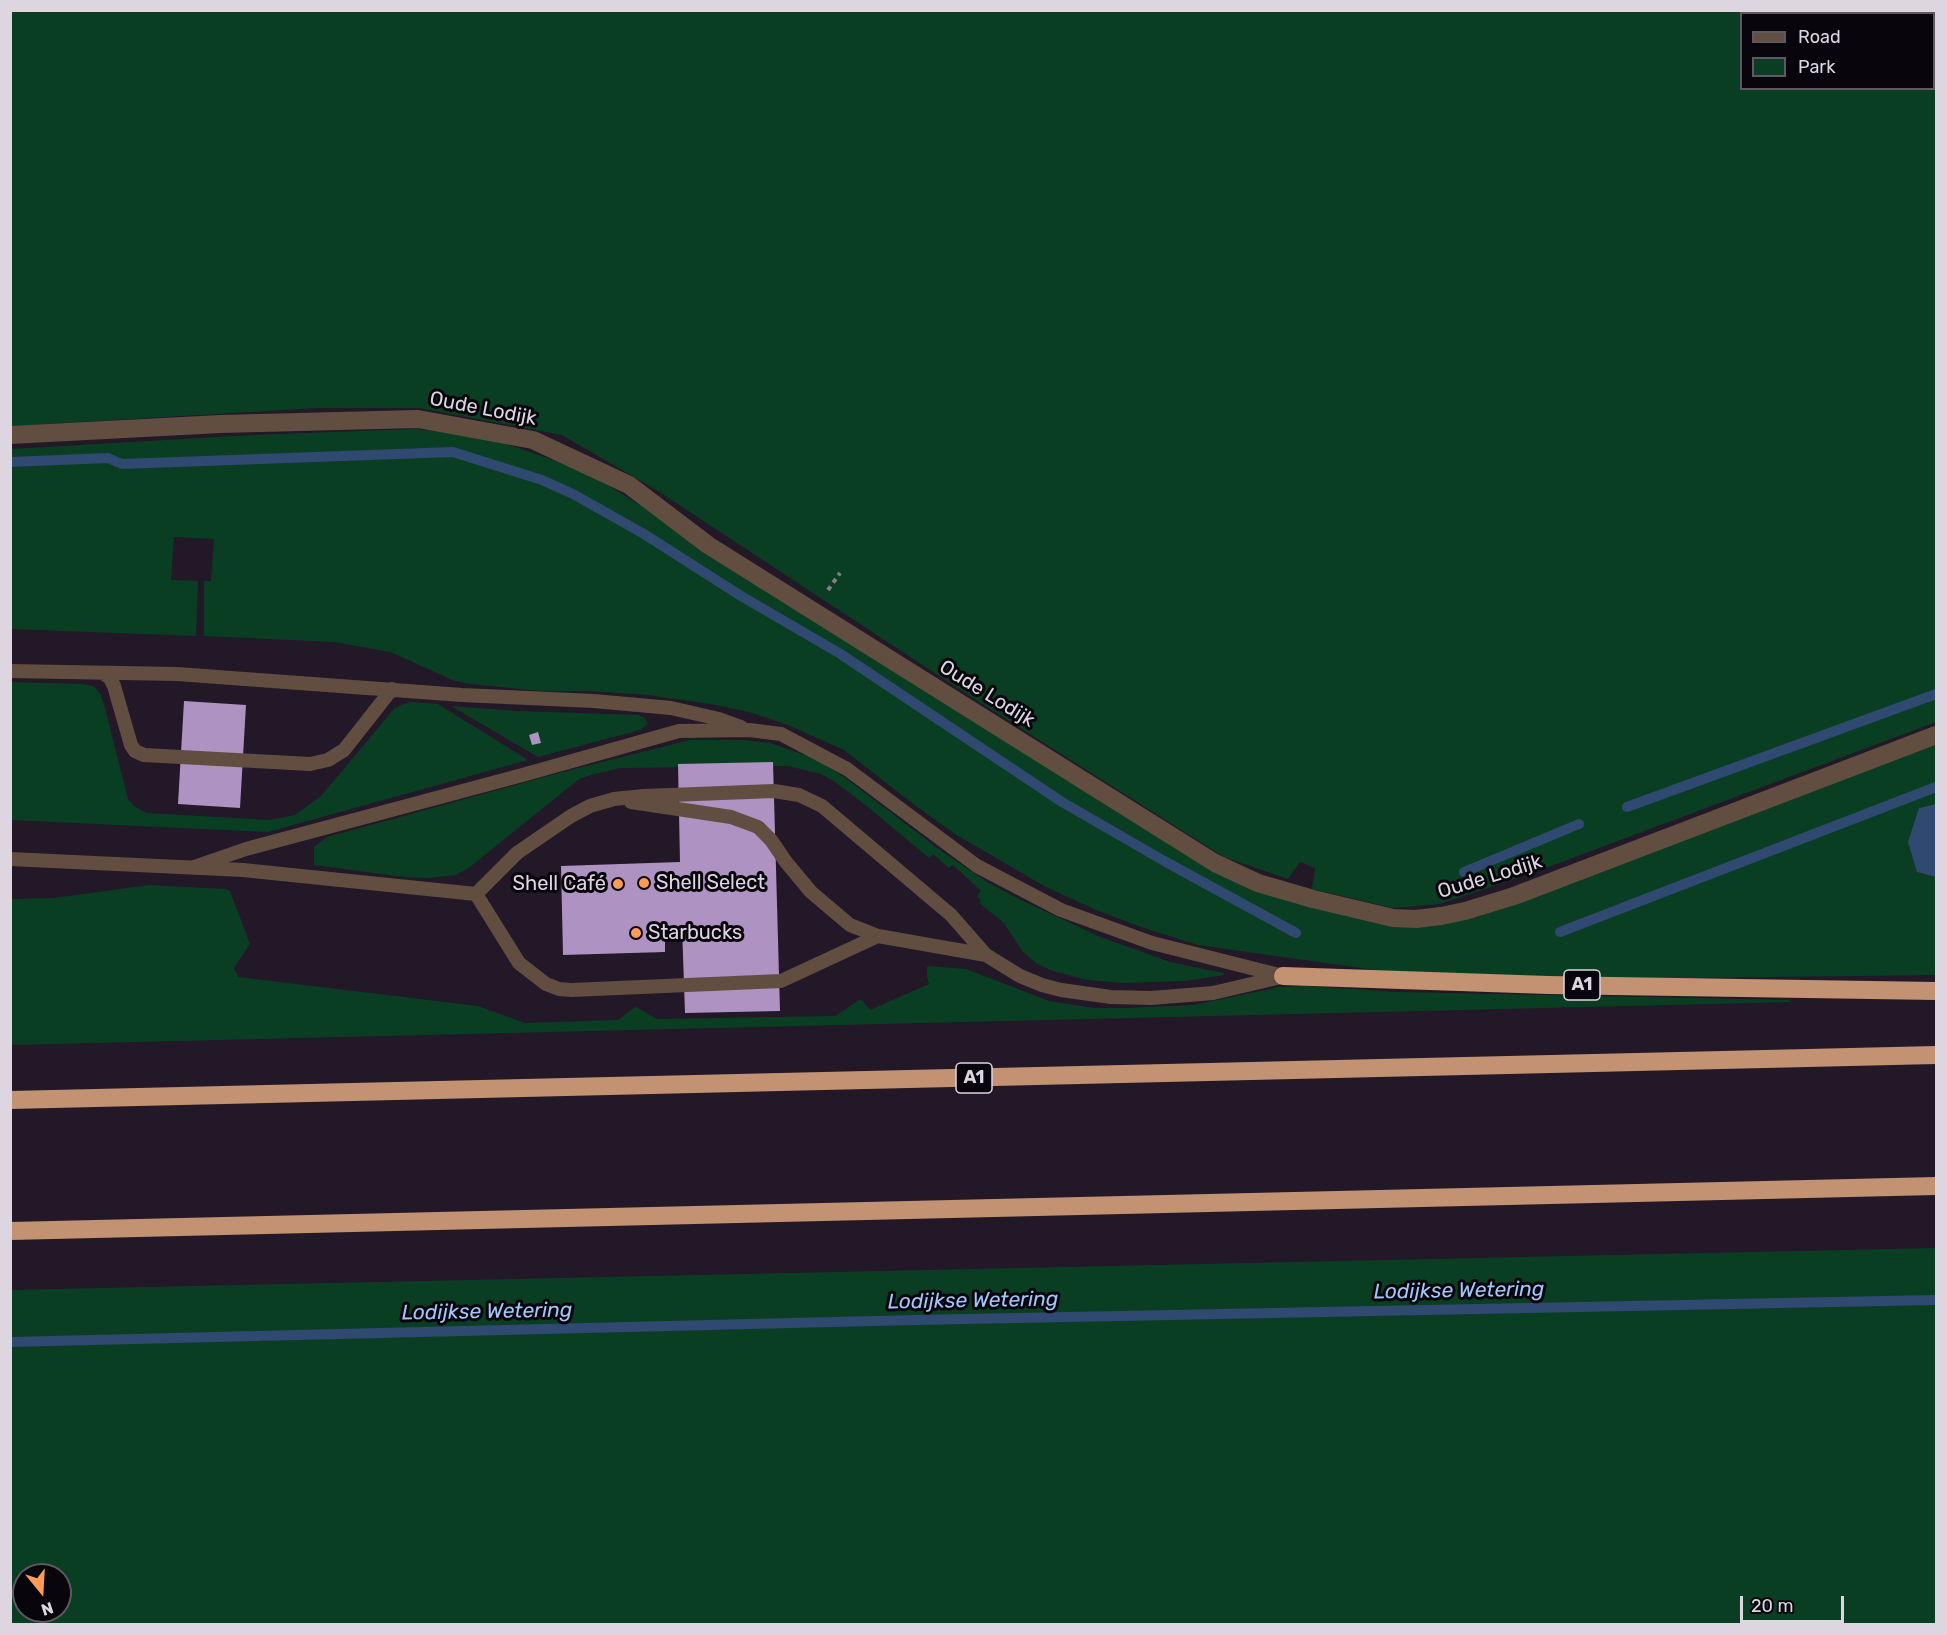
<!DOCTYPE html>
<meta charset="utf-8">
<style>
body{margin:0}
#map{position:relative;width:1947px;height:1635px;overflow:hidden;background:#221828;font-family:Rubik,sans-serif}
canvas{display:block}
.frame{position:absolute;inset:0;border:12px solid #ddd6e1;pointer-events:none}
.legend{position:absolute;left:1740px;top:12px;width:195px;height:78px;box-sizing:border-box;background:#09050c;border:2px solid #5e5961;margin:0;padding:8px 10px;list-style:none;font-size:18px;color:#ddd6e1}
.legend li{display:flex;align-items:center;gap:12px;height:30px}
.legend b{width:30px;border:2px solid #5e5961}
.north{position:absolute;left:12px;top:1563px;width:60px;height:60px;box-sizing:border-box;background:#09050c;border:2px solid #5e5961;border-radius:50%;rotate:162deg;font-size:16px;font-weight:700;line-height:24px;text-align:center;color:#ddd6e1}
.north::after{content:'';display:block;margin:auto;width:21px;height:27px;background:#fe9b59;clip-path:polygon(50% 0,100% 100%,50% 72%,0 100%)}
.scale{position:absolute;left:1740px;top:1596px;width:104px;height:27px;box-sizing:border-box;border:3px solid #ddd6e1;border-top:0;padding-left:8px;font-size:18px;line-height:21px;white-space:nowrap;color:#ddd6e1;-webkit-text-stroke:4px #09050c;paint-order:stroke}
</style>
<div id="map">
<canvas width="1947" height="1635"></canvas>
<div class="frame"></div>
<ul class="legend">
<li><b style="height:8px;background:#614e41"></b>Road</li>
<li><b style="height:16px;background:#0a3e23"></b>Park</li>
</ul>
<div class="north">N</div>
<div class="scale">20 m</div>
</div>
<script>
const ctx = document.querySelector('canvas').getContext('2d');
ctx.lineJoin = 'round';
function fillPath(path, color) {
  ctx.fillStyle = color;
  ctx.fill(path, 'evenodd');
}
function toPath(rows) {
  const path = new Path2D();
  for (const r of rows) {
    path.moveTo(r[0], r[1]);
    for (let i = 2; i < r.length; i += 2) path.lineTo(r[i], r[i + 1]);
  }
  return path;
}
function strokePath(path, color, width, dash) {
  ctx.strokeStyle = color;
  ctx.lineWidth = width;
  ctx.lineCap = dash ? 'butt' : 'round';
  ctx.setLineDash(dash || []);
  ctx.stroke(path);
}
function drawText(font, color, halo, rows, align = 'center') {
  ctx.font = font + ' Rubik,sans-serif';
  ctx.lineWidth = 6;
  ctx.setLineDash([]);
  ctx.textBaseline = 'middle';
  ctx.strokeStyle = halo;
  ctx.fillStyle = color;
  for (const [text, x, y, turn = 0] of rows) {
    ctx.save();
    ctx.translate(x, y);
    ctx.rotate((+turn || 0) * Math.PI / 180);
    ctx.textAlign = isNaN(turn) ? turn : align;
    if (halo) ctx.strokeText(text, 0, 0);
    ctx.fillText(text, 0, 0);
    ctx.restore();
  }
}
fillPath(toPath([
 [10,11,1936,11,1936,722,1535,872,1440,904,1393,908,1312,889,1315,868,1300,862,1288,879,1224,857,962,691,658,491,562,435,419,408,318,408,11,426],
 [1742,14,1934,14,1934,88,1742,88],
 [415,429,462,434,501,442,573,467,606,484,664,520,1186,854,1434,926,1466,919,1936,743,1936,804,1919,808,1917,872,1936,877,1936,975,1602,979,1382,971,1198,945,1141,927,1096,910,1044,886,955,834,916,806,844,750,788,725,749,712,710,704,648,695,587,691,540,691,471,684,455,681,390,652,334,642,204,636,204,581,211,581,214,539,174,537,171,580,198,581,196,636,11,629,11,449,251,435],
 [11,682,82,684,93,686,100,693,104,704,128,799,134,806,147,813,270,820,295,815,321,796,394,709,401,705,411,702,438,704,528,760,268,832,11,820],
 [451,706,517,711,639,715,645,718,648,724,640,730,538,757],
 [690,740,744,740,770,743,816,759,844,777,940,850,987,882,1019,899,1098,936,1170,962,1224,973,1224,975,1185,981,1124,983,1087,980,1053,971,1037,964,1023,952,1004,923,979,903,981,900,977,896,981,891,953,865,949,868,933,854,929,858,868,807,835,782,821,774,788,766,620,768,591,775,579,779,470,867,456,875,428,878,404,877,314,865,314,847,327,837,574,769],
 [149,885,225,889,230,891,250,944,234,968,238,977,478,1006,525,1023,618,1020,635,1007,638,1008,657,1019,835,1016,861,999,870,1010,929,984,927,977,927,967,929,966,966,969,1049,1001,1094,1008,1124,1008,1194,1005,1279,987,1305,986,1398,992,1789,1000,1792,1002,11,1045,11,899,54,898],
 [1936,1248,1936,1624,11,1624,11,1290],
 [24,1575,60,1575,60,1611,24,1611]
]), '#0a3e23');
fillPath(toPath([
 [1936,804,1936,877,1917,872,1908,842,1919,808]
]), '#2f4970');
strokePath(toPath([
 [10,462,108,458,122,464,453,452,542,480,573,494,644,534,741,596,839,653,1062,802,1166,862,1296,933],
 [1627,807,1936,694],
 [1464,872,1579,824],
 [1560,932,1936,787],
 [10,1342,915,1320,1936,1300]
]), '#2f4970', 10);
fillPath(toPath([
 [184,701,246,705,240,808,178,804],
 [538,732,541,743,532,745,529,735],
 [773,762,780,1011,685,1013,682,927,665,928,665,952,563,955,561,866,680,862,678,764]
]), '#ae92c1');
strokePath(toPath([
 [828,590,840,573]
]), '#877e8c', 4, [4.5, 4.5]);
strokePath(toPath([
 [10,671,177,674,462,695,594,701,671,708,719,719,741,727],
 [103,673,110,678,114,686,131,745,135,751,144,755,310,764,328,760,344,750,392,689],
 [631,802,731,817,758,827,771,840,786,862,811,892,850,925,878,936,986,955],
 [10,859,243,870,476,894],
 [194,867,246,849,526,774,679,731,749,730,781,734,847,769,977,866,1061,910,1152,943,1283,976],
 [476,894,517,853,571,816,590,806,614,799,644,796,774,791,799,795,822,806,951,915,986,955,1020,976,1042,985,1061,990,1111,997,1151,998,1213,993,1281,977],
 [476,894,519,963,546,984,559,989,571,990,781,981,878,936]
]), '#614e41', 14);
strokePath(toPath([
 [10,435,220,424,418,419,533,440,629,485,708,545,1215,863,1258,883,1313,899,1393,918,1416,919,1441,916,1465,911,1514,896,1936,735]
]), '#614e41', 18);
strokePath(toPath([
 [1283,976,1548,985,1936,991],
 [10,1100,1936,1055],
 [10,1231,1936,1186]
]), '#c29272', 18);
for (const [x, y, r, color] of [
 [644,883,6,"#fe9b59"],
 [618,884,6,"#fe9b59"],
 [636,933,6,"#fe9b59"]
]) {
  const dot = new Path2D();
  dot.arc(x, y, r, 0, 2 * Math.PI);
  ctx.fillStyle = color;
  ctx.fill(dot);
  strokePath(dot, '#09050c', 2);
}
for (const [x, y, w] of [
 [1582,985,36],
 [974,1078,36]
]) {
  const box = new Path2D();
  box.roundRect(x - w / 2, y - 15, w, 30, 4.5);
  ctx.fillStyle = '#09050c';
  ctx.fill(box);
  strokePath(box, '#ddd6e1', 1.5);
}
drawText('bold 18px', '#ddd6e1', null, [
 ["A1",1582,985],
 ["A1",974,1078]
]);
drawText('20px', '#ddd6e1', '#09050c', [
 ["Oude Lodijk",483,409,11],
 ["Oude Lodijk",987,694,32],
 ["Oude Lodijk",1490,877,-17]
]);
drawText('20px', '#ddd6e1', '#09050c', [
 ["Shell Select",656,883],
 ["Shell Café",606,884,"right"],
 ["Starbucks",648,933]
], 'left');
drawText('italic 21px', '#a2c6f9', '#09050c', [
 ["Lodijkse Wetering",1459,1291,-1],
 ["Lodijkse Wetering",973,1301,-1],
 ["Lodijkse Wetering",487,1312,-1]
]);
</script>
